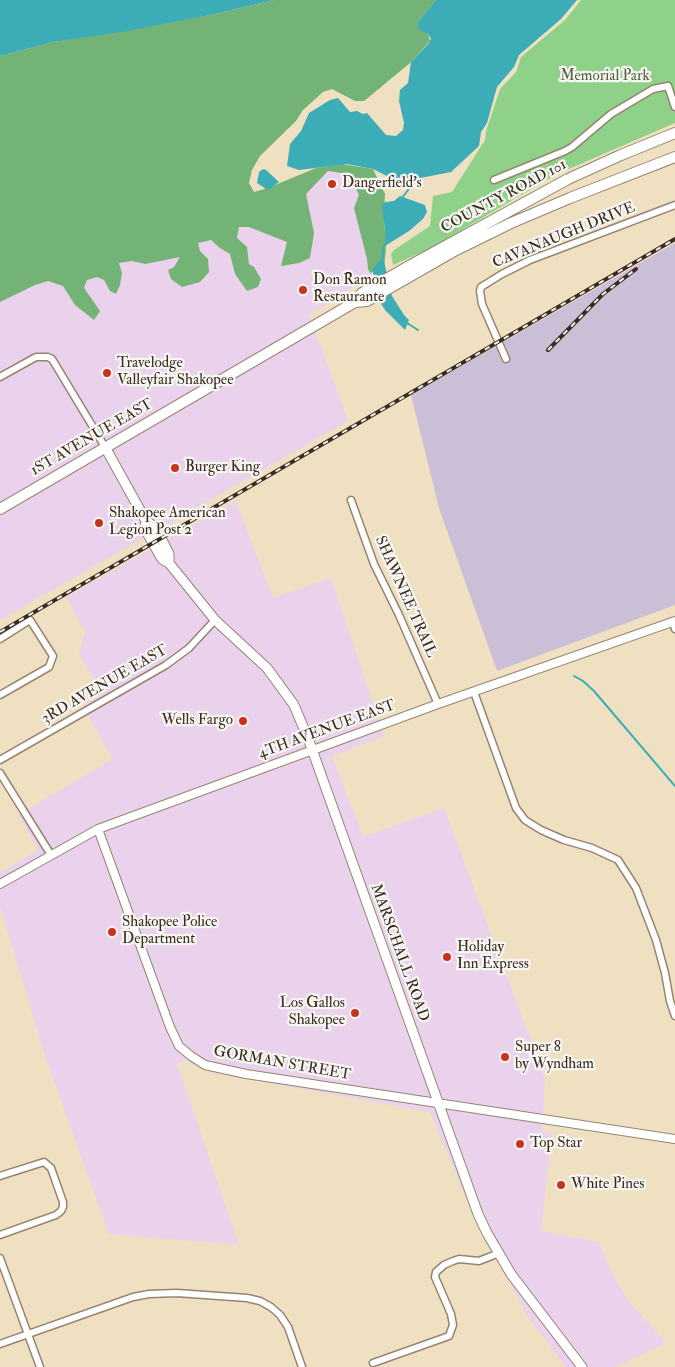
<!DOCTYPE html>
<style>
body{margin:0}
canvas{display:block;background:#efe0c2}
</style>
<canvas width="675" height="1367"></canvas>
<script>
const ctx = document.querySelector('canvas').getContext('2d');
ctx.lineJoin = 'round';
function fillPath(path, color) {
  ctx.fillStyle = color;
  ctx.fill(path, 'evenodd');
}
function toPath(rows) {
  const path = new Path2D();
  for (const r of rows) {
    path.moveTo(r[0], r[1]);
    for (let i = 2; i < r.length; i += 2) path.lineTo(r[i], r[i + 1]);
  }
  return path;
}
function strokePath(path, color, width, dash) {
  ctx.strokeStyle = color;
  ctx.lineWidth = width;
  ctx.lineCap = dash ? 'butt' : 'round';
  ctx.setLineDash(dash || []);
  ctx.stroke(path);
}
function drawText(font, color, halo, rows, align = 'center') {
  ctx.font = font + ' "IM FELL Double Pica",serif';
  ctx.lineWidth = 4.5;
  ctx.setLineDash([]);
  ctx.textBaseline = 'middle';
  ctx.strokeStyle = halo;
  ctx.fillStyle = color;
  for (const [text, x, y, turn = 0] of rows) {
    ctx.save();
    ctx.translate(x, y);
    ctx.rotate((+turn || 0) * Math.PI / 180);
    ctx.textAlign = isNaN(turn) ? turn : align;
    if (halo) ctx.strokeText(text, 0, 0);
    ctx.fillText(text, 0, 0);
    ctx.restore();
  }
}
fillPath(toPath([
 [368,168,384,217,384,267,309,315,348,421,0,620,0,286,181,252,310,171],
 [236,501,273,598,331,578,384,736,332,756,363,837,444,808,540,1065,545,1080,542,1131,552,1133,541,1231,599,1242,613,1275,630,1303,666,1343,615,1367,566,1367,528,1317,470,1208,430,1112,213,1073,184,1060,177,1064,239,1245,109,1234,45,1056,0,906,0,873,38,850,18,815,113,759,82,706,102,694,79,654,85,632,66,597]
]), '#ead1ec');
fillPath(toPath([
 [675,243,675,605,497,671,439,508,411,395]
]), '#cabfd6');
fillPath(toPath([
 [581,0,675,0,675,123,555,175,431,248,393,265,391,254,394,250,430,226,433,196,452,192,485,140,486,131,500,89,516,72,521,57,565,20]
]), '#8fd189');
fillPath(toPath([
 [274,0,436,0,418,22,428,34,430,41,410,63,364,101,355,101,332,89,323,92,303,110,296,121,260,156,252,170,249,183,254,192,268,188,316,168,342,164,373,169,385,194,384,217,386,250,384,267,370,273,368,269,367,259,354,208,359,195,351,179,341,173,328,171,306,194,314,233,310,258,299,263,281,266,287,242,249,227,239,227,237,238,247,247,249,264,254,267,261,279,258,287,247,291,235,274,230,254,220,248,211,240,198,243,200,251,208,259,209,272,200,282,182,287,171,279,168,270,174,267,180,257,145,264,132,261,119,263,122,273,120,285,116,294,110,291,104,280,97,277,87,280,84,288,100,311,94,320,75,305,63,286,48,281,35,285,0,302,0,56,53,42,215,14]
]), '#73b375');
fillPath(toPath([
 [0,0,274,0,215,14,127,31,53,42,0,56],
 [436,0,577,0,561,19,519,55,514,67,497,87,487,123,481,132,479,146,451,172,405,181,395,180,373,169,347,164,299,170,287,166,290,144,301,131,309,113,330,100,338,98,350,112,357,111,363,114,367,113,386,135,396,136,403,130,404,123,399,101,400,90,408,83,411,62,429,43,431,39,428,34,418,29,418,22],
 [263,169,266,170,279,182,271,188,266,189,257,183,259,172],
 [400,196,425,205,427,212,423,219,409,231,385,246,385,230,382,204,386,202,394,201],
 [383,257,392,296,404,315,409,320,405,330,385,310,380,302,373,273,373,269]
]), '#3cadb7');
strokePath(toPath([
 [402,198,417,178],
 [383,257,383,248,385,245],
 [407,323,418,330],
 [574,676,583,681,594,691,675,786]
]), '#3cadb7', 2);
const minor = toPath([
 [494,180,565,151,572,147,611,114,653,89,668,86,675,107],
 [506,359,482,304,480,291,481,287,502,274,530,260,675,205],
 [0,377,36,357,48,357,52,359,105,447],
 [351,500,374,564,399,615,438,704],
 [673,622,675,629],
 [0,639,30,620,53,656,49,667,0,695],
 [474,692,516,808,525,820,541,830,564,840,592,848,618,860,636,888,656,940,665,973,670,1001,675,1016],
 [0,760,166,665,189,648,215,620],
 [0,773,51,855],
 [0,1176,44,1162,51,1168,63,1202,63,1207,61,1211,56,1215,0,1235],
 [0,1258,40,1367],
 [0,1344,133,1297,149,1294,177,1293,247,1298,260,1301,271,1307,280,1315,288,1327,302,1367],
 [373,1363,449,1336,453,1325,451,1314,435,1277,436,1272,444,1265,453,1261,459,1259,479,1261,499,1253]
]);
const tertiary = toPath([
 [98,829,170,1027,179,1046,191,1056,205,1065,246,1074,675,1139],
 [0,884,98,829,438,704,675,621]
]);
const secondary = toPath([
 [105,447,146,521,145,529,162,559,169,563,215,620,267,668,294,705,309,741,478,1214,487,1233,511,1274,582,1367],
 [146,521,152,525,161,538,169,554,169,563]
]);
const primary = toPath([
 [355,302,367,301,456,250,511,223,570,198,675,157],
 [0,509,355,302,362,293,409,266,568,179,621,155,675,133]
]);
strokePath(minor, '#958570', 9);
strokePath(tertiary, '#958570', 10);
strokePath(secondary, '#958570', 11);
strokePath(primary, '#958570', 12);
strokePath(minor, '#fff', 6);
strokePath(tertiary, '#fff', 8);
strokePath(secondary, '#fff', 9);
strokePath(primary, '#fff', 10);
const rail = toPath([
 [548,350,603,294,636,269],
 [0,632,675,239]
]);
strokePath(rail, '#3b2a1e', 4);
strokePath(rail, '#f6f6f2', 2, [5.5]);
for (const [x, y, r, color] of [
 [332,184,5,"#c8321e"],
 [303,290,5,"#c8321e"],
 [107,373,5,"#c8321e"],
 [175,468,5,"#c8321e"],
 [99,523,5,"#c8321e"],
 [243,721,5,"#c8321e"],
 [112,932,5,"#c8321e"],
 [447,957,5,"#c8321e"],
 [355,1013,5,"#c8321e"],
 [505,1057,5,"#c8321e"],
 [520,1144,5,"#c8321e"],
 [561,1185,5,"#c8321e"]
]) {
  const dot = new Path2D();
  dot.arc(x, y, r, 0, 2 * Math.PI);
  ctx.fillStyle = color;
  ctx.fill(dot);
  strokePath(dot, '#f6f6f2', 2);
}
drawText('15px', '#545c3e', '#f6f6f2', [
 ["Memorial Park",605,77]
]);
drawText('15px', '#3b2a1e', '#f6f6f2', [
 ["Dangerfield's",342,184],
 ["Don Ramon",313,281],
 ["Restaurante",313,298],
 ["Travelodge",117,364],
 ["Valleyfair Shakopee",117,381],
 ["Burger King",185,468],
 ["Shakopee American",109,514],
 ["Legion Post 2",109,531],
 ["Wells Fargo",233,721,"right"],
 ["Shakopee Police",122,923],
 ["Department",122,940],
 ["Holiday",457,948],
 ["Inn Express",457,965],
 ["Los Gallos",345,1004,"right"],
 ["Shakopee",345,1021,"right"],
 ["Super 8",515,1048],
 ["by Wyndham",515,1065],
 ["Top Star",530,1144],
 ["White Pines",571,1185]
], 'left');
drawText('15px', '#3b2a1e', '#f6f6f2', [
 ["COUNTY ROAD 101",504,197,-28],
 ["CAVANAUGH DRIVE",564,236,-22],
 ["1ST AVENUE EAST",92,438,-30],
 ["SHAWNEE TRAIL",405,597,66],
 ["3RD AVENUE EAST",105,685,-30],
 ["4TH AVENUE EAST",327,730,-20],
 ["MARSCHALL ROAD",399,953,70],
 ["GORMAN STREET",282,1064,10]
]);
</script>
